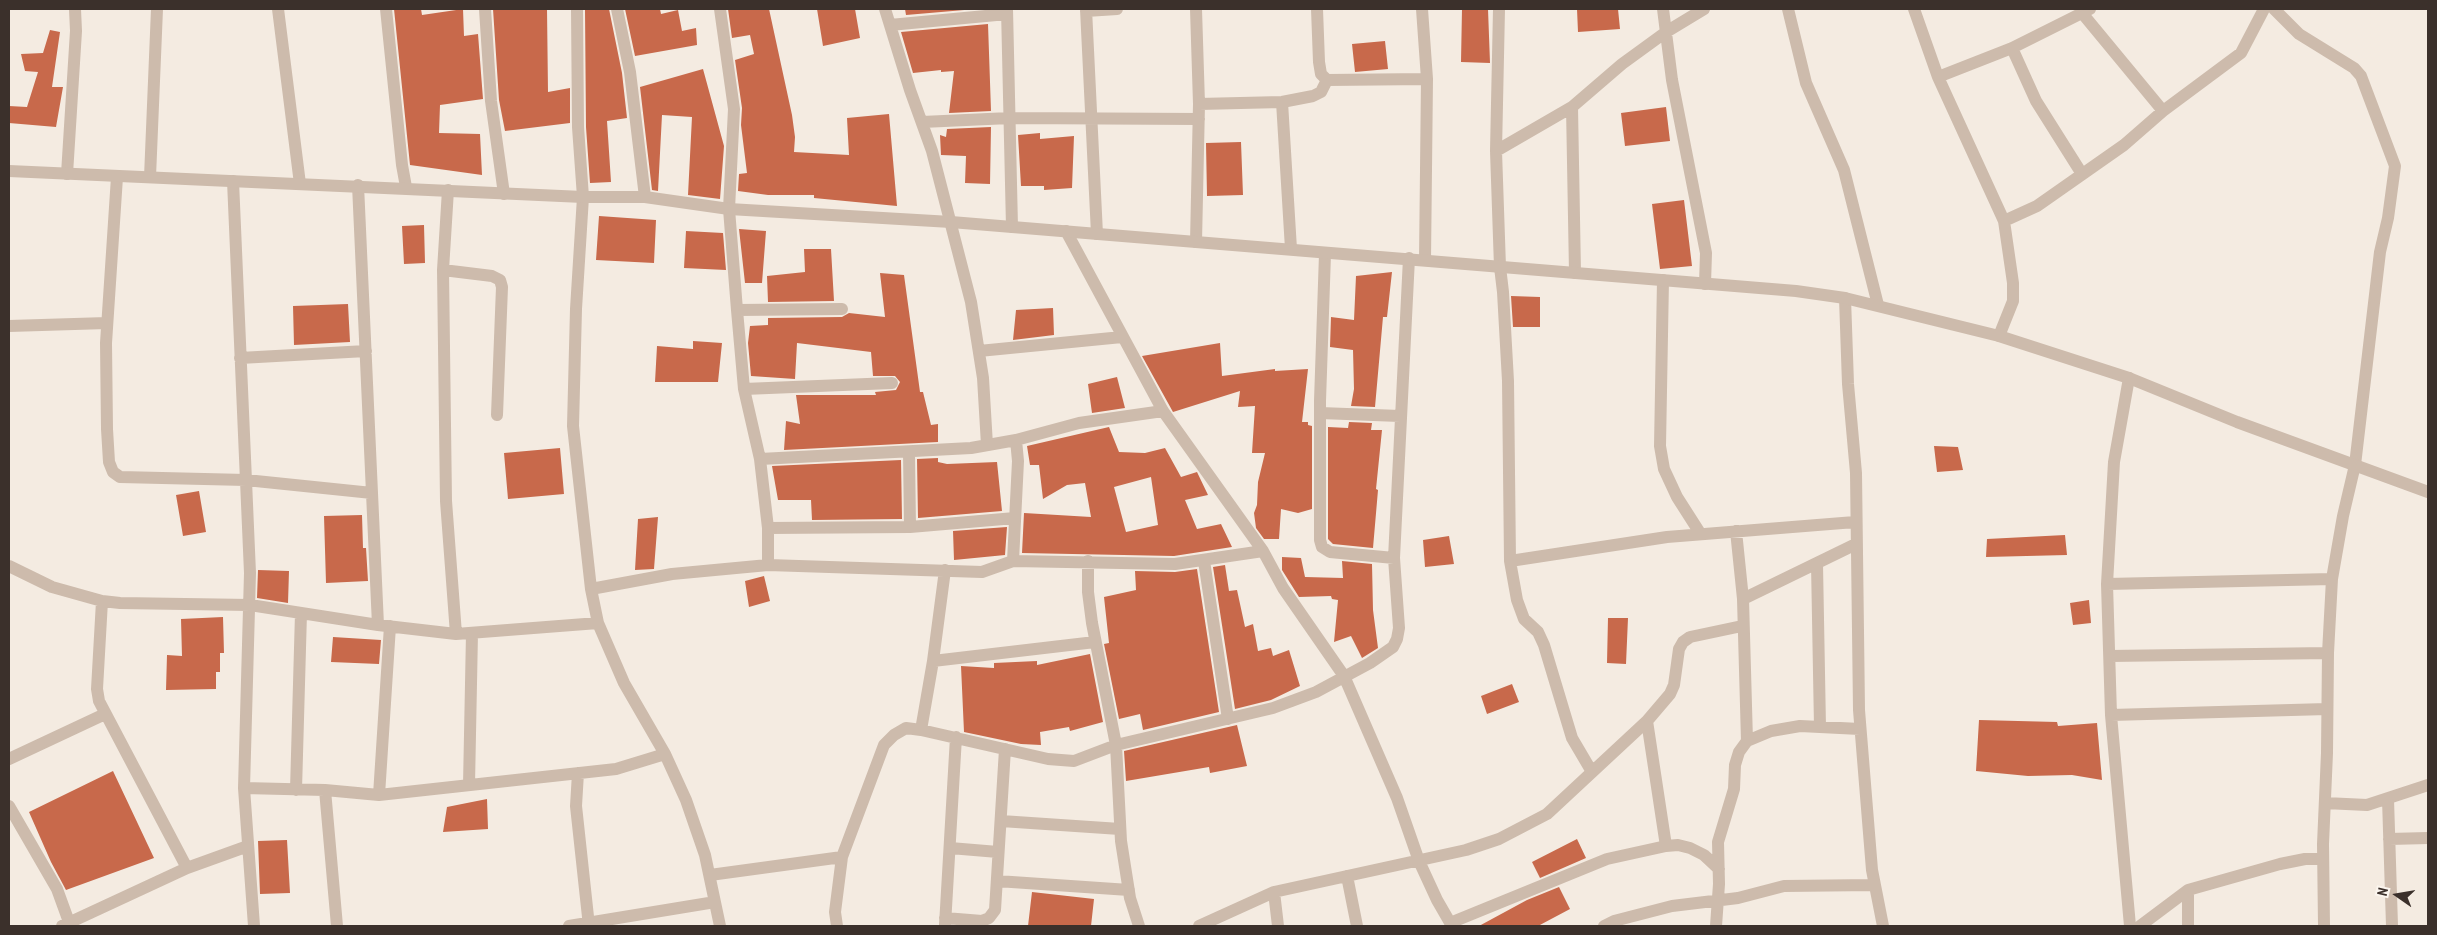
<!DOCTYPE html>
<style>
body{margin:0}
#map{position:relative;width:2437px;height:935px;overflow:hidden;background:#f4ebe1;font-family:"PT Sans Narrow",sans-serif}
canvas{display:block}
.frame{position:absolute;inset:0;border:10px solid #3b302b;pointer-events:none}
.north{position:absolute;left:2372px;top:870px;width:50px;height:50px;-webkit-text-stroke:4px #fbf5ee;paint-order:stroke;rotate:283deg;font-size:14px;font-weight:700;line-height:20px;text-align:center;color:#3b302b}
.north::after{content:'';display:block;margin:auto;width:18px;height:22px;background:#3b302b;clip-path:polygon(50% 0,100% 100%,50% 72%,0 100%)}
</style>
<div id="map">
<canvas width="2437" height="935"></canvas>
<div class="frame"></div>
<div class="north">N</div>
</div>
<script>
const ctx = document.querySelector('canvas').getContext('2d');
ctx.lineJoin = 'round';
function fillPath(path, color) {
  ctx.fillStyle = color;
  ctx.fill(path, 'evenodd');
}
function toPath(rows) {
  const path = new Path2D();
  for (const r of rows) {
    path.moveTo(r[0], r[1]);
    for (let i = 2; i < r.length; i += 2) path.lineTo(r[i], r[i + 1]);
  }
  return path;
}
function strokePath(path, color, width, dash) {
  ctx.strokeStyle = color;
  ctx.lineWidth = width;
  ctx.lineCap = dash ? 'butt' : 'round';
  ctx.setLineDash(dash || []);
  ctx.stroke(path);
}
fillPath(toPath([
 [394,9,421,9,422,15,463,9,464,36,478,34,483,99,440,105,439,133,480,134,482,175,410,165],
 [493,9,547,9,548,92,570,88,570,123,505,131,499,100],
 [585,9,609,9,622,73,627,118,607,121,611,182,590,183,586,127],
 [625,9,660,9,661,14,678,10,682,31,696,28,697,45,635,56],
 [728,9,769,9,792,115,795,137,794,152,849,155,847,118,889,114,897,206,814,198,814,195,768,195,738,191,739,174,747,173,741,125,742,108,735,60,754,54,750,35,732,38],
 [817,9,855,9,860,38,823,46],
 [905,9,976,9,906,15],
 [1462,9,1488,9,1490,63,1461,62],
 [1577,9,1618,9,1620,29,1578,32],
 [988,24,991,111,949,113,954,71,941,72,941,70,913,73,901,32],
 [50,30,60,32,52,87,63,87,56,127,9,123,9,106,27,107,38,72,25,71,21,54,43,53],
 [1385,41,1388,69,1355,72,1352,44],
 [703,69,724,146,720,199,688,195,692,117,662,115,658,191,652,190,640,87],
 [1666,107,1670,141,1625,146,1621,113],
 [991,127,990,184,965,183,966,156,941,155,940,135,946,137,947,129],
 [1040,133,1040,139,1074,136,1072,188,1044,190,1044,186,1021,186,1018,135],
 [1241,142,1243,195,1207,196,1206,143],
 [1684,200,1692,266,1660,269,1652,204],
 [599,216,656,220,654,263,596,260],
 [424,225,425,263,404,264,402,226],
 [739,229,766,231,762,283,745,283],
 [686,231,723,233,726,270,684,268],
 [804,249,831,249,834,301,768,302,767,276,805,272],
 [1392,272,1387,317,1383,317,1375,407,1351,406,1354,389,1353,350,1330,347,1331,317,1354,320,1356,276],
 [880,273,904,275,920,392,923,392,931,425,938,424,938,442,784,450,786,421,800,424,796,395,876,395,875,392,896,390,900,382,895,376,873,376,871,352,797,343,795,379,751,376,748,343,750,326,768,325,768,318,842,317,849,313,885,317],
 [1511,296,1540,297,1540,327,1513,327],
 [348,304,350,342,294,345,293,306],
 [1053,308,1054,335,1013,340,1016,310],
 [693,341,722,343,718,382,655,382,657,346,693,349],
 [1220,343,1222,376,1275,369,1275,371,1308,369,1302,422,1308,422,1308,425,1312,426,1312,509,1298,513,1281,509,1279,539,1264,539,1256,528,1254,513,1257,505,1258,482,1265,453,1252,453,1255,406,1238,407,1240,391,1173,412,1142,356],
 [1117,377,1125,408,1092,413,1088,384],
 [1349,422,1372,423,1371,430,1382,430,1376,489,1378,490,1373,548,1333,544,1328,539,1328,427,1348,428],
 [1109,427,1119,452,1145,453,1165,448,1181,477,1197,472,1208,495,1185,500,1197,529,1221,524,1232,547,1174,556,1022,553,1024,513,1091,517,1085,483,1067,485,1043,499,1039,465,1030,465,1027,446],
 [1151,477,1158,525,1126,532,1114,487],
 [1934,446,1958,447,1963,470,1937,472],
 [560,448,564,494,508,499,504,453],
 [938,458,938,462,947,464,997,462,1002,511,918,518,917,459],
 [901,460,902,519,812,520,811,500,778,500,772,466],
 [199,491,206,532,183,536,176,495],
 [362,515,363,548,366,548,368,581,326,583,324,516],
 [658,517,654,569,635,570,638,519],
 [1007,527,1005,555,954,560,953,531],
 [2065,535,2067,555,1986,557,1987,539],
 [1449,536,1454,564,1425,567,1423,540],
 [1282,557,1301,558,1305,577,1343,578,1342,561,1372,564,1373,610,1378,648,1362,658,1351,636,1334,642,1338,600,1332,599,1331,596,1299,597,1282,570],
 [1225,565,1229,591,1237,590,1245,627,1253,624,1258,651,1271,648,1273,656,1289,650,1300,686,1271,700,1235,709,1213,567],
 [1197,569,1219,712,1143,730,1140,714,1119,719,1104,644,1109,643,1104,597,1136,590,1135,571,1175,572],
 [258,570,289,571,288,603,257,598],
 [764,576,770,601,749,607,745,581],
 [2089,600,2091,623,2073,625,2070,603],
 [223,617,224,653,220,653,220,672,216,672,216,689,166,690,167,655,182,656,181,619],
 [1608,618,1628,618,1626,664,1607,663],
 [333,637,381,640,379,664,331,662],
 [1090,654,1103,722,1070,731,1069,727,1040,732,1041,745,1021,744,964,732,961,666,994,668,994,663,1037,661,1037,665],
 [1512,684,1519,702,1487,714,1481,696],
 [1979,720,2057,722,2058,726,2097,723,2102,780,2072,775,2028,776,1976,771],
 [1237,725,1247,766,1210,773,1209,767,1126,781,1124,751],
 [113,771,154,858,66,890,51,862,29,812],
 [487,799,488,829,443,832,447,807],
 [1577,839,1586,858,1540,878,1532,862],
 [287,840,290,893,260,894,258,841],
 [1559,887,1570,909,1538,926,1479,926,1527,900],
 [1032,892,1094,899,1091,926,1028,926]
]), '#c8694b');
strokePath(toPath([
 [278,9,300,184],
 [386,9,402,165,406,187],
 [485,9,491,101,504,194],
 [577,9,578,127,583,197,576,309,573,426,591,589,598,623,624,683,665,754,686,800,705,855,720,926],
 [617,9,630,72,645,197],
 [720,9,734,109,729,209,737,310,744,389,760,459,768,528,768,565],
 [885,9,910,90,932,151,971,302,983,378,987,445],
 [1007,9,1012,227],
 [1086,9,1097,234],
 [1196,9,1199,104,1196,242],
 [1317,9,1319,62,1321,74,1327,80,1427,79],
 [1422,9,1427,79,1425,260],
 [1499,9,1496,151,1500,267,1503,292,1508,381,1510,561,1517,600,1524,619,1538,632,1544,645,1572,738,1592,772],
 [1663,9,1672,80,1706,253,1705,284],
 [1788,9,1806,83,1844,170,1878,305],
 [1914,9,1938,77,2004,221,2013,283,2013,301,1999,336],
 [2274,9,2299,34,2354,68,2361,76,2395,166,2388,218,2380,252,2355,465,2343,516,2332,579,2328,653,2327,753,2323,844,2324,926],
 [1086,11,1117,9],
 [2082,13,2163,111],
 [890,25,1007,14],
 [2012,48,2036,101,2082,174],
 [1938,77,2012,48,2090,9],
 [1282,102,1291,249],
 [1199,104,1282,102,1313,96,1321,92,1327,80],
 [1572,107,1575,273],
 [922,122,1010,118,1199,119],
 [1496,151,1572,107,1622,64,1666,32,1704,9],
 [67,174,76,31,75,9],
 [117,177,106,343,107,429,109,462,113,472,120,477,246,480,372,493],
 [150,177,157,9],
 [233,181,250,573,244,788,254,926],
 [358,185,378,625],
 [448,190,443,270,446,501,456,634],
 [2004,221,2037,206,2124,145,2163,111,2241,53,2264,9],
 [1066,231,1163,411,1263,551,1283,588,1344,676,1397,798,1419,861,1437,900,1452,926],
 [1325,254,1320,401,1320,540,1322,547,1330,552,1394,558],
 [443,270,492,276,500,280,502,287,497,415],
 [1663,280,1660,446,1664,469,1677,497,1700,533],
 [1845,298,1848,384,1856,473,1859,710,1872,870,1883,926],
 [737,310,842,309],
 [9,326,107,323],
 [979,351,1122,337],
 [240,358,366,351],
 [2129,378,2114,462,2107,584,2111,715,2130,926],
 [744,389,892,383],
 [1320,413,1400,416],
 [1016,440,1079,423,1163,411],
 [909,453,910,527],
 [760,459,971,448,1016,440,1018,461,1013,561],
 [768,528,910,527,1015,518],
 [1736,531,1743,599,1747,741],
 [1088,561,1088,592,1092,623,1116,745,1121,841,1130,898,1139,926],
 [1204,561,1228,719],
 [1510,561,1667,537,1855,522],
 [1817,564,1820,727],
 [9,566,52,587,102,601,120,603,250,605,378,625,456,634,598,623],
 [945,570,933,661,921,730,1048,759,1074,761,1116,745,1273,708,1316,692,1370,663,1393,647,1397,639,1399,628,1394,558,1409,258],
 [2107,584,2332,579],
 [591,589,672,574,768,565,982,572,1013,561,1175,564,1263,551],
 [1743,599,1856,544],
 [102,601,97,689,99,701,187,868],
 [2110,656,2328,653],
 [933,661,1095,642],
 [2111,715,2327,709],
 [1647,721,1666,846],
 [9,759,105,714],
 [578,773,576,806,589,926],
 [469,785,472,633],
 [244,788,325,790,379,795,616,769,665,754],
 [296,790,301,613],
 [325,790,337,926],
 [379,795,390,626],
 [2388,799,2392,926],
 [2325,803,2367,805,2428,785],
 [9,806,57,889,69,922],
 [1001,821,1120,829],
 [2389,839,2428,838],
 [950,848,998,852],
 [710,875,842,857],
 [1347,876,1357,926],
 [997,881,1129,890],
 [2188,890,2188,926],
 [1274,892,1278,926],
 [945,918,982,921,989,918,995,910,1005,749],
 [1450,923,1607,859,1666,846,1678,845,1690,848,1704,855,1719,869],
 [945,925,956,737],
 [62,926,187,868,248,846],
 [569,926,715,902],
 [837,926,835,912,842,857,884,745,894,735,906,728,921,730],
 [1199,926,1274,892,1466,850,1499,839,1547,814,1647,721,1670,694,1674,685,1679,649,1683,642,1690,637,1742,626],
 [1604,926,1614,921,1672,906,1738,898,1784,886,1874,885],
 [1716,926,1719,884,1718,842,1734,789,1735,765,1739,752,1747,741,1771,731,1800,726,1860,729],
 [2140,926,2188,890,2280,864,2305,859,2322,859]
]), '#cdbbac', 12);
strokePath(toPath([
 [9,171,583,197,645,197,729,209,951,222,1796,291,1845,298,1999,336,2129,378,2237,422,2428,492]
]), '#cdbbac', 12);
</script>
